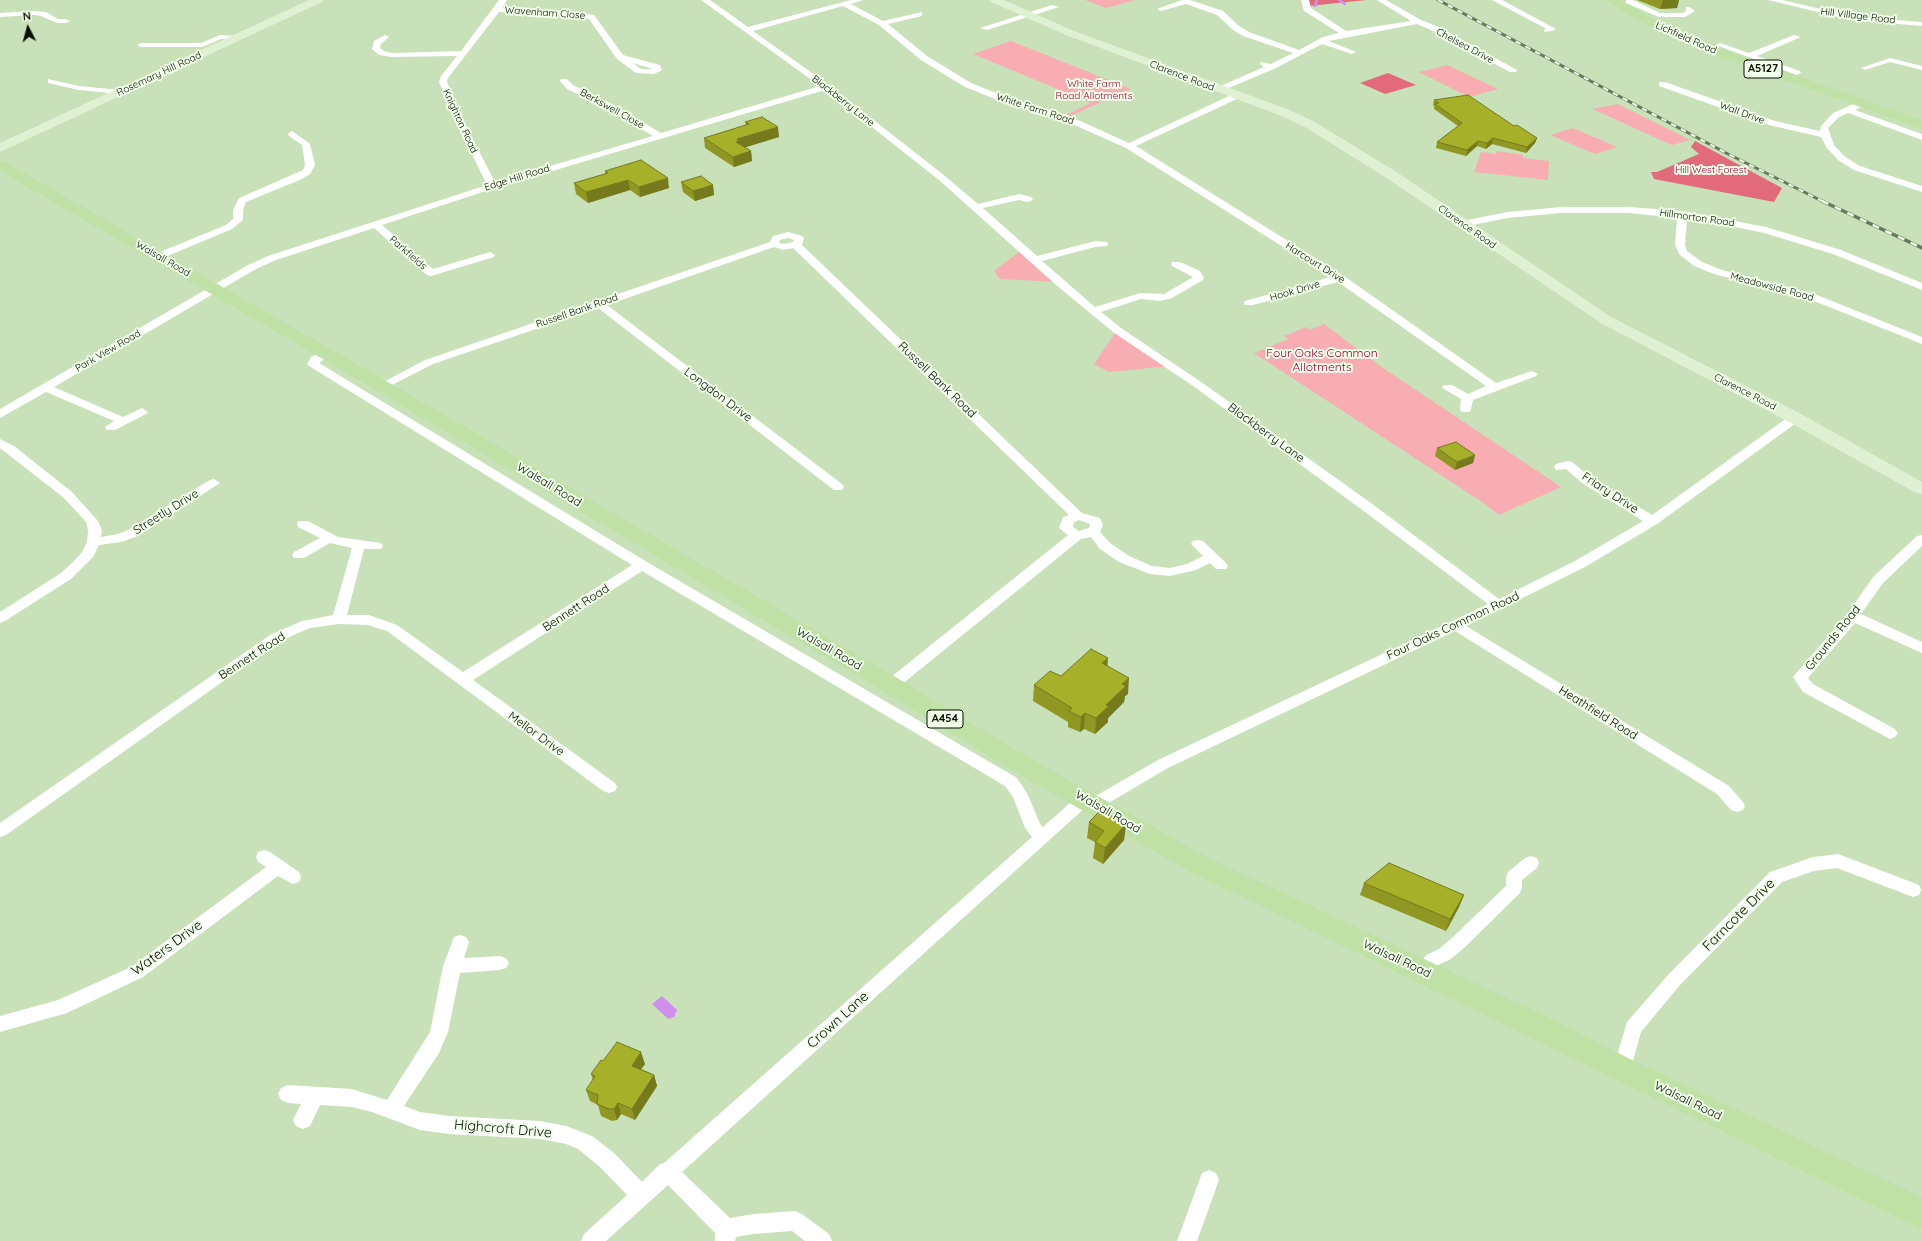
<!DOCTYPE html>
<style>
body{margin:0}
#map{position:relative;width:1922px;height:1241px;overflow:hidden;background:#c8e1b8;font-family:Quicksand,sans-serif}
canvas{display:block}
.north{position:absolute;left:8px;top:8px;width:40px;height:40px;-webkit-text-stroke:3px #f1fee9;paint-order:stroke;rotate:354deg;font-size:11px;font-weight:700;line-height:16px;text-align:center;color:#070f03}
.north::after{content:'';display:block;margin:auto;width:14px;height:18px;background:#070f03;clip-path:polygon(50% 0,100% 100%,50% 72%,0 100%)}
</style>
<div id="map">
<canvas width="1922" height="1241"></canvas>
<div class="north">N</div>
</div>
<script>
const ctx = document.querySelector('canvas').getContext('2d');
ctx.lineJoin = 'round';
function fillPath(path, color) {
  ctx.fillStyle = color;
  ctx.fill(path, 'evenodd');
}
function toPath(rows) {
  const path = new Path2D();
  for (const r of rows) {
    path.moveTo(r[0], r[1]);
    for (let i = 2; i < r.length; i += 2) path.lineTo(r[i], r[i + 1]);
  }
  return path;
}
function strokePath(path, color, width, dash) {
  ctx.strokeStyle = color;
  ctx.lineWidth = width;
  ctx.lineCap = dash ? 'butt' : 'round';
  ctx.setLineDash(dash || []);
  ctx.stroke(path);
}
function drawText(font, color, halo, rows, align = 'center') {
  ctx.font = font + ' Quicksand,sans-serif';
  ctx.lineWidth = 4;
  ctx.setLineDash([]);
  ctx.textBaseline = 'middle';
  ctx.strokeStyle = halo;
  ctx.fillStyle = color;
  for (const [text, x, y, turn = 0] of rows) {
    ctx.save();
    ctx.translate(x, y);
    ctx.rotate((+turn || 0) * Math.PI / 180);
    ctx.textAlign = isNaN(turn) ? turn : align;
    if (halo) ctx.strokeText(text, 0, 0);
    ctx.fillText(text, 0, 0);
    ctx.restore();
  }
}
fillPath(toPath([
 [1085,0,1135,0,1106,8],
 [1011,41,1131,89,1070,116,1066,115,1091,103,973,54],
 [1447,65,1498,89,1469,97,1419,72],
 [1618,104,1690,140,1672,145,1592,109],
 [1573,128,1617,147,1595,154,1550,135],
 [1497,151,1523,155,1523,158,1549,161,1548,180,1474,172,1481,152,1496,154],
 [1023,249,1059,282,1000,279,994,271],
 [1324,324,1383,368,1561,487,1499,515,1485,504,1254,353,1288,339,1284,336,1306,327,1310,330],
 [1117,330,1170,366,1109,372,1094,364]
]), '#f8adb3');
fillPath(toPath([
 [1308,0,1366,0,1309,6],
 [1388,73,1416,85,1385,94,1360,83],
 [1695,141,1782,188,1774,202,1654,179,1651,172,1657,172,1699,154,1691,147]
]), '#e36a7b');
fillPath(toPath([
 [662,996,677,1010,674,1017,668,1019,652,1004]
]), '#cf8fef');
strokePath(toPath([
 [1339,0,1345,4],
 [1315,6,1317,0]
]), '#cf8fef', 2.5);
fillPath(toPath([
 [499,0,507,0,502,8,568,11,594,15,623,55,660,65,662,70,654,74,636,73,617,59,589,19,568,15,499,12,448,78,447,82,469,132,495,182,653,136,606,108,567,89,560,81,561,79,567,79,573,85,612,104,661,133,820,86,701,0,710,0,748,27,851,0,863,0,851,4,883,21,922,12,922,16,888,24,927,56,971,83,1011,99,1067,115,1129,143,1233,94,1239,94,1239,98,1136,146,1344,276,1496,383,1532,371,1538,374,1536,376,1473,400,1470,412,1462,412,1460,410,1461,399,1444,389,1442,387,1444,385,1452,385,1468,394,1486,386,1338,282,1253,305,1245,305,1244,303,1245,301,1331,277,1126,148,1061,119,1005,103,965,87,921,60,879,25,843,6,753,31,829,85,945,176,978,204,1019,194,1031,197,1033,199,1031,201,1028,202,1019,200,983,208,1037,256,1095,241,1107,242,1108,244,1107,246,1095,247,1042,261,1095,307,1140,293,1164,294,1193,277,1172,266,1171,264,1172,262,1180,262,1200,271,1204,278,1203,280,1172,298,1160,301,1141,299,1101,312,1121,328,1204,384,1371,503,1499,599,1575,561,1643,521,1582,483,1566,469,1556,470,1554,467,1556,464,1568,461,1572,462,1590,477,1652,515,1791,415,1799,415,1801,418,1799,421,1657,524,1585,567,1466,626,1729,786,1743,802,1745,806,1743,810,1737,812,1731,810,1717,794,1455,631,1168,768,1100,808,1094,810,1087,806,682,1172,730,1218,753,1214,795,1211,802,1214,829,1234,832,1241,805,1241,792,1231,753,1234,736,1237,735,1241,715,1241,715,1233,668,1185,606,1241,581,1241,584,1234,627,1195,600,1167,578,1149,566,1144,540,1139,449,1134,420,1130,372,1112,352,1107,320,1105,310,1126,303,1129,296,1126,293,1120,301,1104,288,1103,281,1100,278,1094,281,1088,288,1085,352,1089,387,1100,430,1032,443,966,454,937,460,935,466,937,469,942,464,958,500,956,506,958,509,963,506,968,500,970,460,973,448,1032,439,1053,404,1106,420,1112,449,1116,540,1121,566,1126,592,1136,614,1153,642,1182,660,1164,664,1163,1032,837,1025,828,1013,797,1005,786,642,571,473,680,615,783,617,787,615,791,609,793,603,791,387,631,368,625,339,624,310,628,280,641,6,835,0,837,0,823,270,635,302,621,333,615,352,548,330,543,304,558,294,558,292,555,294,552,320,538,298,527,297,524,298,521,308,521,338,537,381,543,383,546,381,549,364,549,347,615,369,615,397,625,463,672,632,565,309,366,307,364,311,357,322,352,330,352,332,354,319,363,647,562,1017,778,1028,795,1040,824,1043,827,1079,795,1085,793,1091,795,1092,798,1158,760,1488,604,1361,509,1196,388,1113,332,1055,284,939,180,825,90,495,188,382,225,433,269,490,252,495,255,494,257,431,276,427,275,374,228,276,260,256,269,54,387,123,417,142,408,148,412,146,414,115,430,107,430,105,427,114,421,46,392,0,418,0,409,248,265,268,256,487,185,461,132,439,82,441,76,457,56,392,57,379,55,372,49,374,41,385,35,389,37,381,44,380,48,384,51,392,53,461,51,499,0],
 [633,63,653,69,654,69,641,69,633,63],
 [1182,0,1190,0,1223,11,1239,26,1249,32,1299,50,1323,37,1339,33,1304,11,1301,0,1309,0,1311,8,1346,31,1411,21,1377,0,1386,0,1421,20,1439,27,1517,70,1516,72,1510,72,1433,31,1417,24,1329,41,1356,52,1352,54,1322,44,1274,69,1219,92,1215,90,1216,88,1264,67,1260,64,1261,62,1271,64,1293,53,1243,36,1233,30,1217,15,1186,4,1161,11,1157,9,1182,0],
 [1492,0,1502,0,1556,29,1552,31,1544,32,1545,28,1492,0],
 [1626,0,1633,0,1660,13,1683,13,1686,11,1686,7,1689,7,1695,11,1685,17,1659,17,1626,3,1626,0],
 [1768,0,1782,0,1851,16,1922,22,1922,26,1851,20,1768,0],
 [1052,5,1059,7,987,30,980,28,1052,5],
 [34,11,46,12,58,19,66,19,70,21,66,23,57,23,41,16,34,15,0,17,0,13,34,11],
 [220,35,237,36,241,38,237,40,221,39,202,47,141,47,137,45,141,43,201,43,220,35],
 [1794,35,1801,37,1757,56,1800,71,1801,73,1797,75,1716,45,1720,43,1749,53,1794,35],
 [1890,58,1922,66,1922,70,1890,62,1865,70,1861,68,1890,58],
 [48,79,79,86,120,90,124,92,120,94,79,90,48,83,48,79],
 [1659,82,1665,82,1775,121,1820,131,1821,126,1833,113,1858,102,1864,102,1864,106,1855,110,1922,134,1922,140,1848,113,1839,117,1828,128,1834,145,1844,156,1860,166,1922,186,1922,192,1854,170,1838,160,1827,148,1821,137,1769,125,1659,86,1659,82],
 [292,131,310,144,315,165,310,174,302,179,246,202,243,210,243,220,232,229,163,258,155,258,154,256,155,254,226,225,233,219,233,210,239,198,303,170,305,165,302,145,289,136,288,134,292,131],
 [1561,207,1629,207,1682,211,1766,227,1841,250,1922,283,1922,290,1833,254,1764,233,1707,221,1687,219,1685,245,1687,251,1702,262,1722,270,1812,293,1922,337,1922,344,1804,297,1714,274,1694,266,1679,254,1675,245,1677,218,1629,213,1561,213,1507,218,1463,227,1458,224,1463,221,1507,212,1561,207],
 [788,232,802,236,804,238,802,245,1082,513,1100,518,1103,525,1100,532,1110,543,1129,556,1152,566,1170,568,1187,564,1203,556,1191,544,1193,541,1198,540,1203,541,1226,563,1228,566,1226,569,1216,569,1210,563,1196,570,1170,576,1150,574,1119,562,1100,549,1091,537,1081,539,896,689,891,690,886,689,884,685,886,681,1068,535,1059,528,1063,517,1069,515,793,248,783,250,774,247,607,305,842,484,844,487,842,490,834,490,598,308,433,364,386,388,378,388,376,386,425,360,770,242,773,236,788,232],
 [788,238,794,240,793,242,784,244,779,243,780,240,788,238],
 [1079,520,1090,524,1089,528,1079,531,1073,527,1074,522,1079,520],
 [0,439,14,446,72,492,98,521,102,530,101,537,118,534,128,530,210,480,214,479,220,483,138,536,121,542,99,545,93,557,71,579,5,621,0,623,0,612,61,573,73,562,82,552,87,542,88,530,86,522,64,498,0,448,0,439],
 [1922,535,1922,546,1883,583,1861,614,1922,642,1922,653,1855,623,1808,678,1813,684,1895,729,1898,733,1895,737,1890,739,1803,692,1793,677,1848,613,1873,577,1917,536,1922,535],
 [264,850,270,852,299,872,301,877,299,882,293,884,278,876,143,977,67,1013,0,1032,0,1016,58,1000,131,967,266,867,258,862,256,857,258,852,264,850],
 [1838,854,1919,885,1921,890,1919,895,1913,897,1837,868,1814,871,1782,882,1680,985,1641,1032,1629,1075,1622,1077,1615,1075,1613,1069,1627,1022,1668,975,1770,872,1813,857,1838,854],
 [1531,856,1537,858,1539,863,1537,868,1522,880,1522,888,1520,893,1465,947,1451,959,1438,965,1430,977,1424,980,1418,977,1415,972,1426,955,1439,949,1453,937,1506,886,1506,877,1508,872,1525,858,1531,856],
 [1209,1170,1216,1173,1219,1180,1197,1241,1177,1241,1202,1173,1209,1170]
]), '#fff');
fillPath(toPath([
 [309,0,323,0,322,2,0,152,0,143,309,0],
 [990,0,1004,0,1074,31,1287,109,1313,121,1395,171,1611,317,1801,414,1922,482,1922,494,1916,493,1789,422,1601,323,1385,177,1305,127,1279,115,1066,35,991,2,990,0]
]), '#dff0d3');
fillPath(toPath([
 [1604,0,1619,0,1667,26,1719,48,1922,120,1922,129,1711,54,1659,32,1604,0],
 [0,161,5,162,388,382,899,679,1019,752,1205,856,1552,1019,1632,1060,1922,1197,1922,1229,1187,870,1001,764,883,691,376,390,0,171,0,161]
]), '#bfe1a6');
const railFar1 = toPath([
 [1438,0,1728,154,1824,202]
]);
const rail = toPath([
 [1822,201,1922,248]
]);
strokePath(railFar1, '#68795e', 3);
strokePath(rail, '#68795e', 3.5);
strokePath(railFar1, '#f1fee9', 2, [5.5]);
strokePath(rail, '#f1fee9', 2.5, [7]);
fillPath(toPath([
 [1637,0,1679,0,1677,8,1660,9],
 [1434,100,1514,126,1537,138,1535,143,1526,153,1492,144,1486,149,1477,146,1466,156,1436,148,1437,142,1458,126,1434,109,1434,106,1433,105],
 [745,122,779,137,745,147,751,151,752,161,734,167,705,148,704,138,746,125],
 [605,171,669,188,640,197,630,190,588,203,576,194,574,183,605,174],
 [681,182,713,185,714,195,695,201,683,192],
 [1437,448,1475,455,1473,463,1455,470,1435,456],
 [1107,666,1128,694,1125,696,1124,702,1108,718,1108,722,1095,734,1084,729,1080,732,1068,727,1068,722,1033,701,1034,685,1061,676],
 [1089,822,1126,824,1124,840,1103,864,1093,858,1095,842,1087,838],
 [1364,883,1464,895,1459,907,1446,931,1360,895],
 [603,1061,645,1064,641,1069,654,1075,657,1086,635,1120,621,1114,617,1120,612,1121,601,1116,598,1105,590,1101,586,1090,593,1080,591,1074]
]), '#909723');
fillPath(toPath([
 [1663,0,1679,0,1677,8,1660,9],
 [778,127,779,137,740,149,736,142,737,139],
 [1493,138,1492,144,1486,149,1487,143],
 [1537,138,1535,143,1526,153,1527,147],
 [1478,141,1477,146,1466,156,1467,150],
 [751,151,752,161,734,167,733,157],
 [668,178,669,188,640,197,639,187],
 [628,180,630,190,588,203,586,192],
 [713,185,714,195,695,201,693,191],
 [1475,455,1473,463,1455,470,1457,462],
 [1108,658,1107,674,1102,663],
 [1129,678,1128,694,1125,696,1124,702,1108,718,1108,722,1095,734,1096,718,1122,684],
 [1085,713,1084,729,1080,732,1081,717],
 [1126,824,1124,840,1103,864,1105,848],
 [1464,895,1459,907,1446,931,1450,919],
 [641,1052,645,1064,635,1077,632,1066],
 [654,1075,657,1086,635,1120,632,1109],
 [618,1103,621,1114,617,1120,614,1109]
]), '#757b1d');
const building = toPath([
 [1468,95,1514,126,1517,125,1537,138,1527,147,1493,138,1487,143,1478,141,1467,150,1437,142,1462,123,1435,104,1439,103,1434,100,1468,95],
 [762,117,778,127,737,139,739,141,736,142,751,151,733,157,704,138,749,124,745,122,762,117],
 [641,160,668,178,639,187,628,180,586,192,574,183,608,173,605,171,641,160],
 [701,176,713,185,693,191,681,182,701,176],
 [1456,442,1475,455,1457,462,1437,448,1456,442],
 [1091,649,1108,658,1102,663,1129,678,1122,684,1126,686,1106,705,1109,706,1096,718,1085,713,1081,717,1069,711,1072,708,1034,685,1050,671,1061,676,1091,649],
 [1101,810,1126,824,1105,848,1095,842,1104,831,1089,822,1101,810],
 [1389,863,1464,895,1450,919,1364,883,1389,863],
 [617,1042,641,1052,632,1066,654,1075,632,1109,618,1103,614,1109,609,1109,597,1104,598,1095,586,1090,595,1076,591,1074,601,1060,603,1061,617,1042]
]);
fillPath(building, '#a7b029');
strokePath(building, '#757b1d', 1);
drawText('10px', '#070f03', '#f1fee9', [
 ["Wavenham Close",545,13,4],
 ["Hill Village Road",1858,16,7],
 ["Lichfield Road",1686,38,24],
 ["Chelsea Drive",1465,46,28],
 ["Rosemary Hill Road",159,74,-25],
 ["Clarence Road",1182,76,21],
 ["Blackberry Lane",843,101,38],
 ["Berkswell Close",612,109,29],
 ["White Farm Road",1035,109,18],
 ["Wall Drive",1742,113,20],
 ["Knighton Road",460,121,65],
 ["Edge Hill Road",517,178,-17],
 ["Hillmorton Road",1697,218,8],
 ["Clarence Road",1467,227,35],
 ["Parkfields",408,253,41],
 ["Walsall Road",163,259,30],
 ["Harcourt Drive",1315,263,32],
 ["Meadowside Road",1772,287,15],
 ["Hook Drive",1295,291,-16],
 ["Russell Bank Road",577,311,-19],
 ["Park View Road",108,351,-30],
 ["Clarence Road",1745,392,27]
]);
drawText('10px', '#a20237', '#f1fee9', [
 ["White Farm",1094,84],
 ["Road Allotments",1094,96],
 ["Hill West Forest",1711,170]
]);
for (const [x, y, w] of [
 [1763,69,38],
 [945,719,36]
]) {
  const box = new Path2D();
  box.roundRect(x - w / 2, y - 9, w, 18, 3);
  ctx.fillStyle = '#f1fee9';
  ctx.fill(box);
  strokePath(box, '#070f03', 1);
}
drawText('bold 11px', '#070f03', null, [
 ["A5127",1763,69],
 ["A454",945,719]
]);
drawText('12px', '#a20237', '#f1fee9', [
 ["Four Oaks Common",1322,353],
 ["Allotments",1322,367]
]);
drawText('12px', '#070f03', '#f1fee9', [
 ["Russell Bank Road",937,380,44],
 ["Longdon Drive",718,395,37],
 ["Blackberry Lane",1266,433,36],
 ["Walsall Road",549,485,31],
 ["Friary Drive",1610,493,33],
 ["Streetly Drive",166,512,-32],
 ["Bennett Road",576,608,-33],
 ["Four Oaks Common Road",1453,626,-25],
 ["Grounds Road",1833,638,-51],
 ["Walsall Road",829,649,30],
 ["Bennett Road",252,656,-33],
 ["Heathfield Road",1598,713,32],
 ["Mellor Drive",536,734,36],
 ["Walsall Road",1108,812,30],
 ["Walsall Road",1397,959,25],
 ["Walsall Road",1688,1101,26]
]);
drawText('14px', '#070f03', '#f1fee9', [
 ["Farncote Drive",1739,915,-45],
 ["Waters Drive",167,948,-36],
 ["Crown Lane",838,1020,-42],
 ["Highcroft Drive",503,1129,5]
]);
</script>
